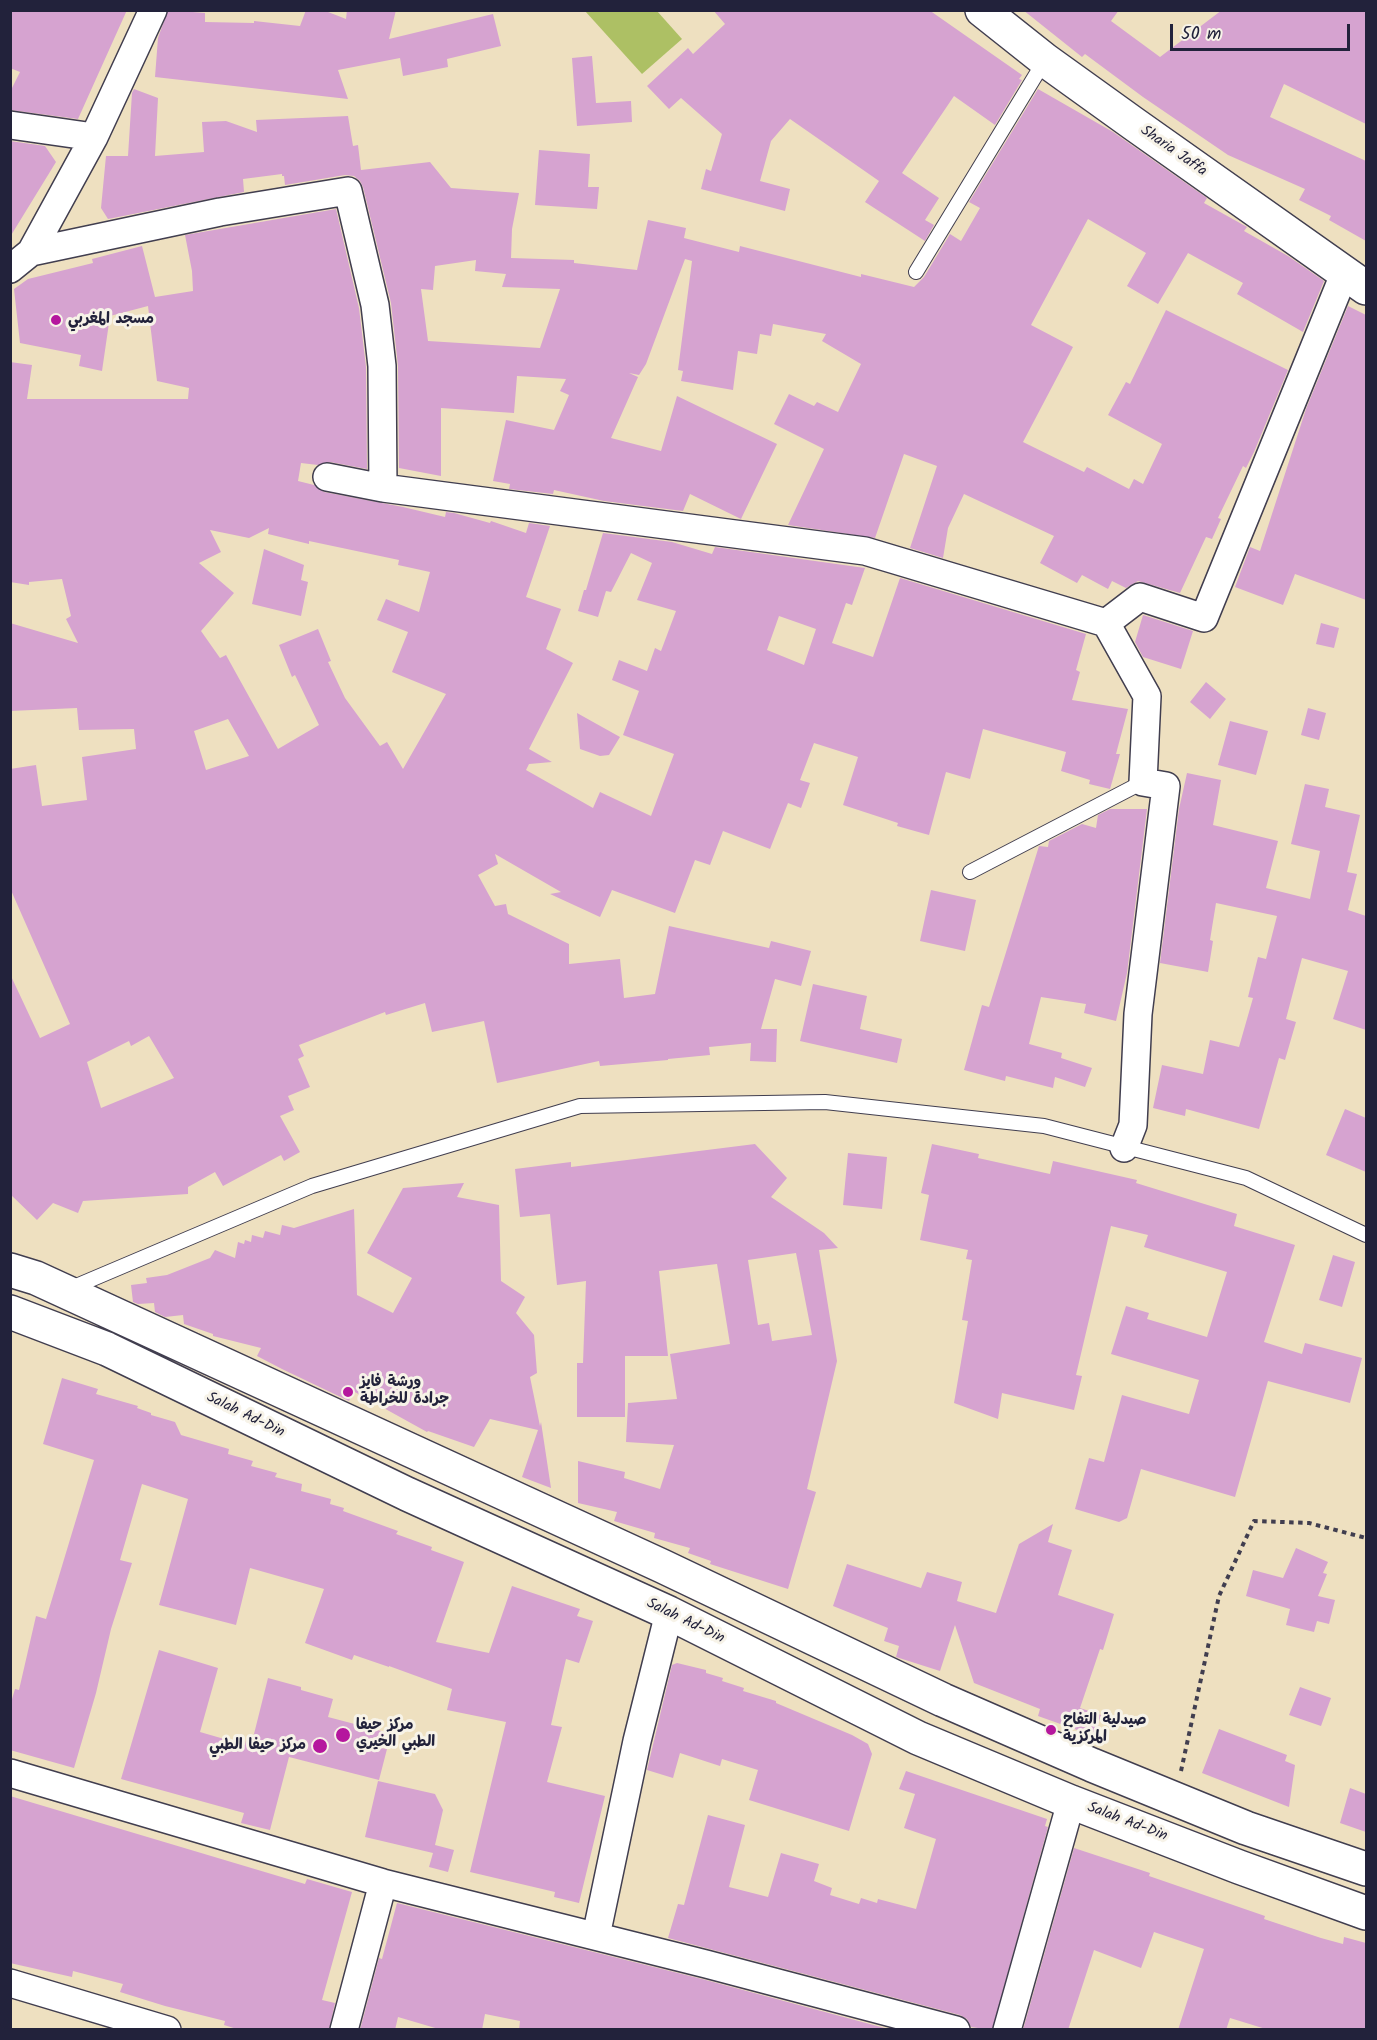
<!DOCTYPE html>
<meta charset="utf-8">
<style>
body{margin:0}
#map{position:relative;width:1377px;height:2040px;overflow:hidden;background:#eee0c0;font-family:Kalam,sans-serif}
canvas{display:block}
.frame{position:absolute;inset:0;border:12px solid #22223b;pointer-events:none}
.scale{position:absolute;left:1170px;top:24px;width:180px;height:27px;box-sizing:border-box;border:3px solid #22223b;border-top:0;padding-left:8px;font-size:18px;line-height:21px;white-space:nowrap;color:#22223b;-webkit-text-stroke:4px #f7f3e8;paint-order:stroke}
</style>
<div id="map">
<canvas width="1377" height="2040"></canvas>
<div class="frame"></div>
<div class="scale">50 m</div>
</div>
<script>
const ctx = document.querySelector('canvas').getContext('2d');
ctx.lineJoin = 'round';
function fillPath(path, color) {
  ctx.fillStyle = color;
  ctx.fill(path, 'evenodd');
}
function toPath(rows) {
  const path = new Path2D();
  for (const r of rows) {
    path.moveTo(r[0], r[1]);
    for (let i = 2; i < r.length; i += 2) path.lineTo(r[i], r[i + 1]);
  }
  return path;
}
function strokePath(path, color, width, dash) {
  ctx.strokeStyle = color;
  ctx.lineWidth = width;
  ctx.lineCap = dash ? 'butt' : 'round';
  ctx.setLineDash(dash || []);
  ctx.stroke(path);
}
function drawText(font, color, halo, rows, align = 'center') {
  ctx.font = font + ' Kalam,"Playpen Sans Arabic",sans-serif';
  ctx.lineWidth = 6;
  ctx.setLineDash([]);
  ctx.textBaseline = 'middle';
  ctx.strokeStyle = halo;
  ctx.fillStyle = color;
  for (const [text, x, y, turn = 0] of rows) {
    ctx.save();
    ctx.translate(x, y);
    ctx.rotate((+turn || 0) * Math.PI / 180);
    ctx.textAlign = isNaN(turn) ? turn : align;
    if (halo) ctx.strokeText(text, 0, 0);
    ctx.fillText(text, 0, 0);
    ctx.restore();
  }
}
fillPath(toPath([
 [585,11,657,11,682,39,642,74]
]), '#adc064');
fillPath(toPath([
 [10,10,127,10,78,119,10,110,10,92,20,72,10,68],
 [168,10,205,13,205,22,254,23,254,21,300,26,306,10,323,10,346,19,347,10,396,10,389,39,493,14,501,46,447,59,448,67,403,76,400,58,338,70,348,99,155,77,158,38],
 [713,10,929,10,1022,75,1019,79,1022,80,995,125,954,96,902,173,939,198,925,220,934,225,925,241,865,202,879,181,790,119,771,141,760,181,790,189,785,211,701,189,706,169,711,171,722,134,681,98,669,109,647,86,688,48,693,54,725,24],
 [1023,10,1119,10,1111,21,1160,57,1222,10,1366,10,1366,124,1284,84,1270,117,1366,161,1366,241,1329,220,1331,216,1299,200,1305,189,1228,155,1143,97,1085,54,1082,57],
 [592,56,596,103,631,101,632,122,577,126,572,58],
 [134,89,158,98,155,156,204,152,202,122,226,121,257,132,256,120,348,116,353,146,358,145,361,170,430,162,451,188,519,193,512,229,511,258,574,260,574,263,637,270,648,220,686,228,684,238,739,252,740,246,861,277,861,274,914,287,924,277,950,234,961,241,980,208,969,202,1038,89,1113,132,1207,198,1204,203,1247,227,1244,231,1288,256,1324,281,1303,332,1237,294,1243,283,1188,253,1158,304,1127,286,1146,253,1088,219,1031,325,1073,347,1023,442,1084,472,1087,467,1129,489,1134,479,1143,484,1162,444,1108,415,1126,382,1130,384,1166,310,1288,370,1254,452,1246,468,1243,466,1218,518,1221,519,1212,539,1206,537,1180,593,1138,581,1126,588,1112,581,1108,589,1082,575,1077,583,1040,563,1054,536,964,494,948,528,943,558,910,548,937,466,904,454,875,538,788,525,824,449,774,424,789,394,814,406,817,402,838,412,861,364,822,341,826,334,773,324,771,336,760,334,757,354,738,351,733,390,681,381,683,371,678,370,692,261,685,259,646,364,639,375,629,373,638,377,611,438,661,451,677,396,777,444,741,519,690,494,683,511,604,501,554,490,553,494,509,489,510,484,493,481,506,420,554,430,569,395,560,391,566,379,517,376,514,413,441,408,441,476,399,468,398,366,391,303,363,187,360,181,354,176,345,175,285,185,284,176,282,176,282,174,243,179,244,192,108,219,101,208,106,156,128,156,132,93],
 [476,260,475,271,506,274,502,287,560,289,540,348,428,341,421,289,433,290,435,266],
 [10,141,45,146,56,162,10,237],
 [539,150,590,154,588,187,599,187,597,209,535,205],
 [336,209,359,308,366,367,367,469,330,462,318,465,301,463,298,481,314,485,324,492,403,507,445,517,446,512,454,513,490,523,491,521,526,533,529,523,550,526,526,597,561,609,546,649,573,663,529,749,552,762,529,764,526,770,593,808,600,792,651,816,674,754,623,735,639,691,612,680,619,660,647,671,655,648,661,651,676,611,637,600,652,563,631,553,611,592,606,591,598,617,578,611,584,590,586,590,603,533,672,542,712,554,715,547,865,568,852,605,846,603,832,643,873,657,900,578,1086,634,1076,670,1080,672,1072,700,1128,709,1116,754,1120,754,1110,789,1089,784,1090,780,1061,771,1066,752,983,729,970,779,946,772,929,835,897,826,898,823,843,805,858,757,814,743,800,780,810,783,801,808,788,803,770,849,723,831,710,865,695,860,675,913,612,890,600,917,550,894,561,892,495,854,498,864,478,875,495,906,506,904,508,914,569,944,569,964,620,959,624,998,655,994,669,926,769,948,771,941,811,951,801,986,775,979,761,1029,777,1029,776,1062,750,1061,751,1043,709,1047,710,1055,668,1059,668,1060,600,1066,599,1061,497,1083,484,1021,432,1032,425,1003,386,1015,385,1012,299,1045,304,1056,298,1059,310,1087,288,1096,294,1110,280,1116,300,1152,284,1161,281,1155,223,1186,215,1172,188,1187,188,1194,83,1201,78,1213,53,1203,37,1220,10,1194,10,974,40,1038,70,1024,10,888,10,769,36,765,42,806,87,800,82,757,136,749,134,729,79,730,77,708,10,711,10,623,78,643,66,619,71,616,62,579,29,582,29,585,10,582,10,362,32,365,27,399,188,399,189,388,157,381,148,306,110,316,102,371,79,366,81,355,20,343,14,289,28,279,93,263,92,259,142,246,155,297,193,291,192,271,185,235],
 [269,528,268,534,309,544,309,541,399,560,398,565,430,572,419,612,386,599,377,620,408,632,392,672,446,694,403,769,387,742,380,746,345,698,328,662,331,661,318,629,279,645,292,677,295,675,319,725,278,749,226,655,220,658,201,631,234,593,199,563,221,552,210,530,249,538],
 [779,616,816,629,804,665,767,650],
 [228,719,249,756,206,770,194,731],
 [149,1036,174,1078,101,1108,87,1062,129,1041,131,1046],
 [1348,306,1366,315,1366,600,1295,574,1283,605,1235,587,1250,547,1260,551,1306,409],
 [264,549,304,565,301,580,308,582,301,616,252,604],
 [1143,615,1193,631,1181,669,1143,657,1135,642],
 [1321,623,1339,628,1334,648,1316,644],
 [1206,682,1226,699,1210,719,1190,702],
 [1308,708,1326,713,1319,740,1301,735],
 [577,713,620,737,609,755,600,756,580,749],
 [1230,721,1268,731,1256,775,1218,765],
 [1187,773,1221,780,1213,825,1278,841,1266,888,1310,899,1320,851,1291,844,1305,784,1329,789,1325,807,1360,815,1347,872,1357,874,1348,910,1366,916,1366,1030,1333,1019,1348,971,1302,958,1286,1019,1296,1022,1285,1060,1279,1058,1259,1129,1186,1109,1185,1116,1153,1108,1162,1065,1203,1074,1210,1040,1239,1047,1253,998,1248,997,1258,957,1266,959,1277,916,1216,903,1210,940,1213,941,1208,972,1160,963,1179,809],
 [1110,809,1147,809,1127,973,1116,1021,1084,1013,1086,1004,1041,997,1029,1044,1062,1053,1061,1058,1092,1068,1085,1087,1055,1077,1053,1088,1006,1076,1005,1081,964,1070,982,1005,989,1007,1039,846,1048,847,1049,841,1082,824,1096,828,1098,815],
 [931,890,976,900,965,951,920,941],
 [813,984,867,996,860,1029,902,1039,897,1063,800,1041],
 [1345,1109,1366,1118,1366,1172,1326,1155],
 [755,1144,787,1178,771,1197,824,1233,838,1248,819,1250,837,1361,807,1489,816,1492,788,1589,710,1564,711,1561,688,1553,690,1548,654,1538,655,1533,614,1521,617,1512,578,1503,578,1461,625,1472,624,1478,660,1489,674,1445,626,1442,628,1403,677,1399,670,1354,730,1344,717,1264,659,1271,668,1356,625,1356,625,1417,577,1417,577,1363,583,1363,586,1281,557,1285,550,1214,520,1217,515,1169,571,1162,571,1167],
 [796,1253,812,1335,772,1341,769,1323,758,1325,748,1260],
 [932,1144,979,1154,978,1158,1050,1174,1053,1161,1137,1180,1136,1183,1237,1214,1234,1226,1295,1245,1264,1342,1302,1354,1305,1343,1362,1358,1350,1403,1268,1381,1235,1497,1141,1469,1127,1518,1119,1522,1075,1509,1089,1458,1104,1462,1122,1395,1189,1414,1199,1380,1111,1354,1126,1306,1149,1313,1147,1319,1207,1337,1227,1272,1144,1247,1148,1235,1111,1226,1076,1375,1082,1376,1074,1410,1002,1393,998,1419,954,1403,968,1321,962,1320,972,1260,966,1259,968,1250,920,1240,929,1195,921,1193],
 [848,1153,887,1157,882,1209,843,1205],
 [464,1183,457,1197,499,1205,501,1281,525,1297,516,1313,534,1335,537,1373,530,1377,540,1426,541,1422,551,1488,522,1477,538,1430,490,1419,474,1447,428,1431,427,1432,353,1391,349,1401,282,1369,257,1356,261,1348,213,1336,213,1334,184,1324,183,1315,165,1317,155,1312,154,1303,138,1304,133,1302,131,1285,147,1283,146,1278,167,1275,210,1258,215,1250,235,1258,238,1242,244,1244,245,1240,251,1242,252,1235,263,1238,265,1231,280,1235,282,1225,294,1228,354,1209,357,1295,393,1313,412,1278,367,1253,403,1188],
 [1333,1255,1355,1262,1342,1307,1319,1300],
 [62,1378,98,1389,96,1394,138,1406,137,1408,151,1413,151,1415,175,1422,181,1435,229,1449,228,1454,253,1461,251,1466,277,1473,275,1477,302,1484,301,1491,331,1499,330,1504,344,1508,343,1511,398,1531,396,1534,432,1547,431,1550,464,1562,436,1642,489,1653,512,1586,580,1609,577,1616,593,1621,579,1663,566,1659,551,1725,562,1727,547,1782,605,1796,579,1903,554,1897,555,1892,470,1872,506,1722,447,1710,452,1689,389,1666,389,1667,354,1655,352,1660,305,1643,324,1589,250,1568,236,1625,159,1605,188,1499,142,1484,120,1560,132,1563,111,1629,96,1693,74,1768,10,1750,10,1706,15,1689,19,1690,36,1616,46,1619,94,1460,43,1444],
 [1053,1524,1048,1542,1072,1550,1058,1595,1114,1614,1103,1650,1100,1649,1080,1708,1101,1715,1094,1736,1038,1716,1040,1709,974,1683,955,1625,940,1671,896,1657,899,1646,884,1641,888,1628,833,1606,847,1564,921,1588,927,1572,962,1582,957,1601,996,1613,1019,1544],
 [1296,1548,1328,1562,1323,1573,1327,1574,1318,1596,1335,1600,1329,1624,1317,1621,1314,1632,1286,1625,1290,1609,1246,1596,1253,1570,1283,1578],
 [159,1650,218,1668,200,1732,245,1745,246,1740,252,1742,268,1678,301,1687,301,1690,333,1699,328,1717,385,1732,381,1748,387,1749,379,1780,289,1757,270,1830,241,1823,244,1813,121,1779],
 [677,1663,706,1670,706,1673,723,1678,722,1681,744,1688,743,1691,776,1701,776,1703,852,1735,868,1744,872,1754,849,1831,749,1800,758,1770,722,1759,720,1766,680,1753,673,1778,647,1770,672,1665],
 [1300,1687,1331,1698,1321,1726,1289,1715],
 [1219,1729,1287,1755,1285,1761,1295,1765,1289,1807,1202,1773],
 [906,1771,1047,1819,1045,1826,1048,1827,992,2030,971,2027,967,2019,960,2015,668,1938,678,1904,684,1905,708,1815,745,1825,729,1887,768,1897,781,1853,819,1864,814,1881,832,1888,830,1895,859,1904,861,1898,877,1903,878,1899,916,1909,936,1839,904,1828,915,1794,899,1789],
 [378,1781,435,1794,443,1810,435,1845,454,1850,448,1872,429,1867,433,1853,365,1837],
 [1350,1788,1366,1794,1366,1832,1340,1823],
 [10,1796,305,1884,307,1879,352,1892,322,2000,335,2003,329,2030,240,2030,224,2025,225,2021,165,2006,120,1992,123,1984,73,1971,72,1977,10,1963],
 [1074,1848,1150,1873,1149,1876,1265,1916,1264,1919,1321,1938,1343,1944,1344,1937,1366,1943,1366,2030,1269,2030,1230,2018,1226,2030,1178,2030,1204,1949,1154,1932,1141,1968,1094,1950,1068,2030,1023,2030],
 [397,1903,702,1979,892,2030,519,2030,520,2021,485,2014,482,2030,442,2030,398,2017,395,2030,360,2030,379,1958,382,1959]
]), '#d6a3d0');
const service = toPath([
 [916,272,1045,60],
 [970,872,1143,782],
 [69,1289,312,1186,580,1106,825,1102,1044,1126,1246,1178,1366,1235]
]);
const minor = toPath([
 [10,125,94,137],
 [31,252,220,212,348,191,375,305,382,366,383,488],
 [10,269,31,252,94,137,153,10],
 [327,477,383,488,865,551,1106,623,1147,696,1143,782,1166,786,1138,1014,1133,1125,1124,1148],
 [1106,623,1140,597,1204,618,1345,272],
 [10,1773,383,1883,706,1964,956,2030],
 [596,1936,637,1741,669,1613],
 [10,1983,167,2030],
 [344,2030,383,1883],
 [1007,2030,1071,1802]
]);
const tertiary = toPath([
 [982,10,1045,60,1134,124,1366,288]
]);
const trunk = toPath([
 [10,1270,36,1278,662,1566,943,1700,1092,1765,1246,1828,1366,1869],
 [10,1312,107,1349,407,1494,669,1613,918,1738,1071,1802,1239,1867,1366,1913]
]);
strokePath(service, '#413e4f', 16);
strokePath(minor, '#413e4f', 30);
strokePath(tertiary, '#413e4f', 36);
strokePath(trunk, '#413e4f', 36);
strokePath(toPath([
 [1181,1771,1219,1596,1254,1521,1309,1523,1366,1538]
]), '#413e4f', 4, [4.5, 4.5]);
strokePath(service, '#fff', 14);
strokePath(minor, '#fff', 27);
strokePath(tertiary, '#fff', 33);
strokePath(trunk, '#fff', 33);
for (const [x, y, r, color] of [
 [56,320,6,"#b5179e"],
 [348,1392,6,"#b5179e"],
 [1051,1730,6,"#b5179e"],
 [343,1735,8,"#b5179e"],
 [320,1746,8,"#b5179e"]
]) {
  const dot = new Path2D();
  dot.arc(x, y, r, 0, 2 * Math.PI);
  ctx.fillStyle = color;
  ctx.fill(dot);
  strokePath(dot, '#f7f3e8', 2);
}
drawText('15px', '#22223b', '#f7f3e8', [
 ["Sharia Jaffa",1173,152,35],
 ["Salah Ad-Din",245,1416,26],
 ["Salah Ad-Din",685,1622,26],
 ["Salah Ad-Din",1127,1823,21]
]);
drawText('bold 15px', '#22223b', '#f7f3e8', [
 ["مسجد المغربي",68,320],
 ["ورشة فايز",360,1383],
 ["جرادة للخراطة",360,1400],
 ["صيدلية التفاح",1063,1721],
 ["المركزية",1063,1738],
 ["مركز حيفا",356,1726],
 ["الطبي الخيري",356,1743],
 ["مركز حيفا الطبي",306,1746,"right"]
], 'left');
</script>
